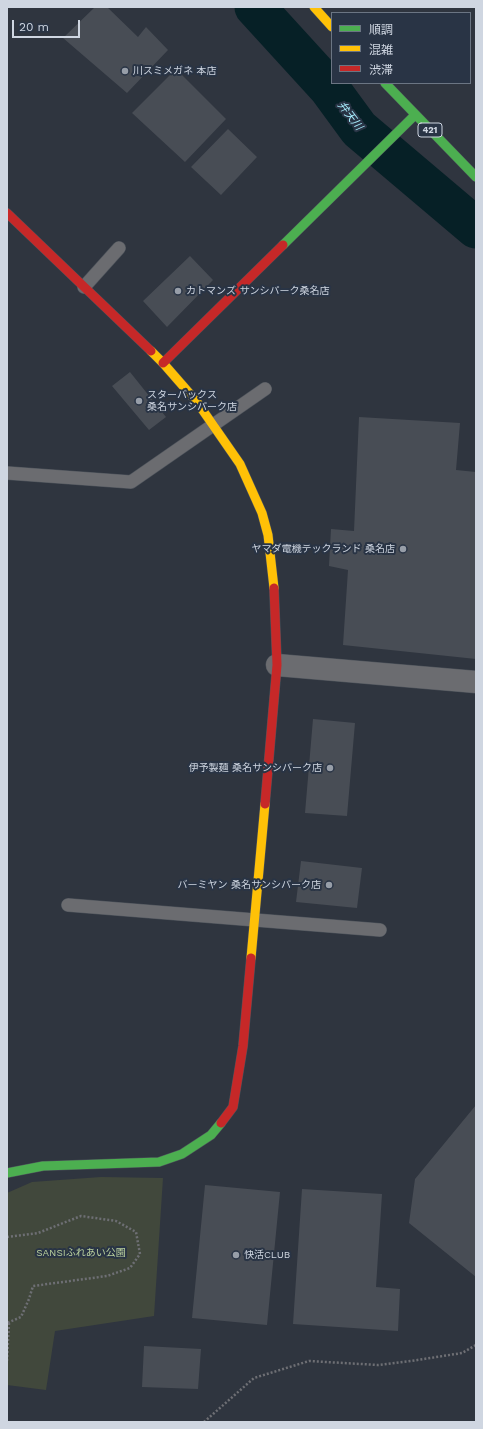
<!DOCTYPE html>
<meta charset="utf-8">
<style>
body{margin:0}
#map{position:relative;width:483px;height:1429px;overflow:hidden;background:#2f353f;font-family:"Work Sans","Noto Sans JP",sans-serif}
canvas{display:block}
.frame{position:absolute;inset:0;border:8px solid #cfd6e1;pointer-events:none}
.legend{position:absolute;left:331px;top:12px;width:140px;height:72px;box-sizing:border-box;background:#293445;border:1px solid #6b7583;margin:0;padding:5px 7px;list-style:none;font-size:12px;color:#cfd6e1}
.legend li{display:flex;align-items:center;gap:8px;height:20px}
.legend b{width:20px;border:1px solid #6b7583}
.scale{position:absolute;left:12px;top:20px;width:68px;height:18px;box-sizing:border-box;border:2px solid #cfd6e1;border-top:0;padding-left:5px;font-size:12px;line-height:14px;white-space:nowrap;color:#cfd6e1;-webkit-text-stroke:3px #293445;paint-order:stroke}
</style>
<div id="map">
<canvas width="483" height="1429"></canvas>
<div class="frame"></div>
<ul class="legend">
<li><b style="height:5px;background:#4caf50"></b>順調</li>
<li><b style="height:5px;background:#ffc107"></b>混雑</li>
<li><b style="height:5px;background:#c62828"></b>渋滞</li>
</ul>
<div class="scale">20 m</div>
</div>
<script>
const ctx = document.querySelector('canvas').getContext('2d');
ctx.lineJoin = 'round';
function fillPath(path, color) {
  ctx.fillStyle = color;
  ctx.fill(path, 'evenodd');
}
function toPath(rows) {
  const path = new Path2D();
  for (const r of rows) {
    path.moveTo(r[0], r[1]);
    for (let i = 2; i < r.length; i += 2) path.lineTo(r[i], r[i + 1]);
  }
  return path;
}
function strokePath(path, color, width, dash) {
  ctx.strokeStyle = color;
  ctx.lineWidth = width;
  ctx.lineCap = dash ? 'butt' : 'round';
  ctx.setLineDash(dash || []);
  ctx.stroke(path);
}
function drawText(font, color, halo, rows, align = 'center') {
  ctx.font = font + ' "Work Sans","Noto Sans JP",sans-serif';
  ctx.lineWidth = 4;
  ctx.setLineDash([]);
  ctx.textBaseline = 'middle';
  ctx.strokeStyle = halo;
  ctx.fillStyle = color;
  for (const [text, x, y, turn = 0] of rows) {
    ctx.save();
    ctx.translate(x, y);
    ctx.rotate((+turn || 0) * Math.PI / 180);
    ctx.textAlign = isNaN(turn) ? turn : align;
    if (halo) ctx.strokeText(text, 0, 0);
    ctx.fillText(text, 0, 0);
    ctx.restore();
  }
}
fillPath(toPath([
 [101,1177,163,1178,154,1316,55,1331,46,1390,7,1385,7,1193,32,1182]
]), '#41483c');
strokePath(toPath([
 [255,7,329,88,359,129,476,228]
]), '#062026', 41);
fillPath(toPath([
 [95,7,107,7,138,37,146,27,168,50,127,93,63,38],
 [176,69,226,119,185,162,132,113],
 [228,129,257,157,221,195,191,167],
 [190,256,213,280,167,327,143,301],
 [130,372,166,417,149,430,112,386],
 [359,417,460,423,456,470,476,472,476,659,343,645,348,570,329,566,331,529,354,531],
 [313,719,355,723,347,816,305,813],
 [301,861,362,868,357,908,296,902],
 [476,1105,476,1277,409,1223,415,1179],
 [205,1185,280,1192,267,1325,192,1318],
 [302,1189,382,1194,376,1287,400,1289,398,1331,293,1324],
 [144,1346,201,1349,198,1389,142,1387]
]), '#484d55');
const lane = toPath([
 [84,287,119,248],
 [7,473,131,482,265,389],
 [68,905,380,930]
]);
const street = toPath([
 [277,665,476,682]
]);
const fast = toPath([
 [385,83,476,177],
 [283,245,415,115],
 [7,1173,43,1166,159,1162,182,1154,211,1135,221,1123]
]);
const slow = toPath([
 [314,7,332,27],
 [151,351,163,363,197,402,240,464,262,513,268,535,274,588],
 [251,958,265,804]
]);
const jam = toPath([
 [7,213,151,351],
 [163,363,283,245],
 [265,804,277,665,274,588],
 [221,1123,233,1107,243,1046,251,958]
]);
strokePath(lane, '#4d535b', 14);
strokePath(street, '#4d535b', 23);
strokePath(fast, '#4d535b', 10);
strokePath(slow, '#4d535b', 10);
strokePath(jam, '#4d535b', 10);
strokePath(toPath([
 [7,1237,38,1233,81,1216,116,1221,136,1232,140,1254,130,1268,107,1276,33,1286,29,1299,21,1317,7,1323],
 [7,1361,9,1323],
 [204,1422,254,1378,309,1361,378,1365,411,1361,462,1353,476,1345]
]), '#6e6f74', 2.5, [2, 2]);
strokePath(lane, '#6b6c70', 13);
strokePath(street, '#6b6c70', 22);
strokePath(fast, '#4caf50', 9);
strokePath(slow, '#ffc107', 9);
strokePath(jam, '#c62828', 9);
for (const [x, y, r, color] of [
 [125,71,4,"#979ea8"],
 [178,291,4,"#979ea8"],
 [139,401,4,"#979ea8"],
 [403,549,4,"#979ea8"],
 [330,768,4,"#979ea8"],
 [329,885,4,"#979ea8"],
 [236,1255,4,"#979ea8"]
]) {
  const dot = new Path2D();
  dot.arc(x, y, r, 0, 2 * Math.PI);
  ctx.fillStyle = color;
  ctx.fill(dot);
  strokePath(dot, '#293445', 1.5);
}
for (const [x, y, w] of [
 [430,130,24]
]) {
  const box = new Path2D();
  box.roundRect(x - w / 2, y - 7, w, 14, 3);
  ctx.fillStyle = '#293445';
  ctx.fill(box);
  strokePath(box, '#cfd6e1', 1);
}
drawText('bold 9px', '#cfd6e1', null, [
 ["421",430,130]
]);
drawText('10px', '#cfd6e1', '#293445', [
 ["川スミメガネ 本店",133,71],
 ["カトマンズ サンシパーク桑名店",186,291],
 ["スターバックス",147,395],
 ["桑名サンシパーク店",147,407],
 ["ヤマダ電機テックランド 桑名店",395,549,"right"],
 ["伊予製麺 桑名サンシパーク店",322,768,"right"],
 ["バーミヤン 桑名サンシパーク店",321,885,"right"],
 ["快活CLUB",244,1255]
], 'left');
drawText('10px', '#bcd29e', '#293445', [
 ["SANSIふれあい公園",81,1253]
]);
drawText('italic 11px', '#a8efff', '#293445', [
 ["弁天川",350,116,52]
]);
</script>
